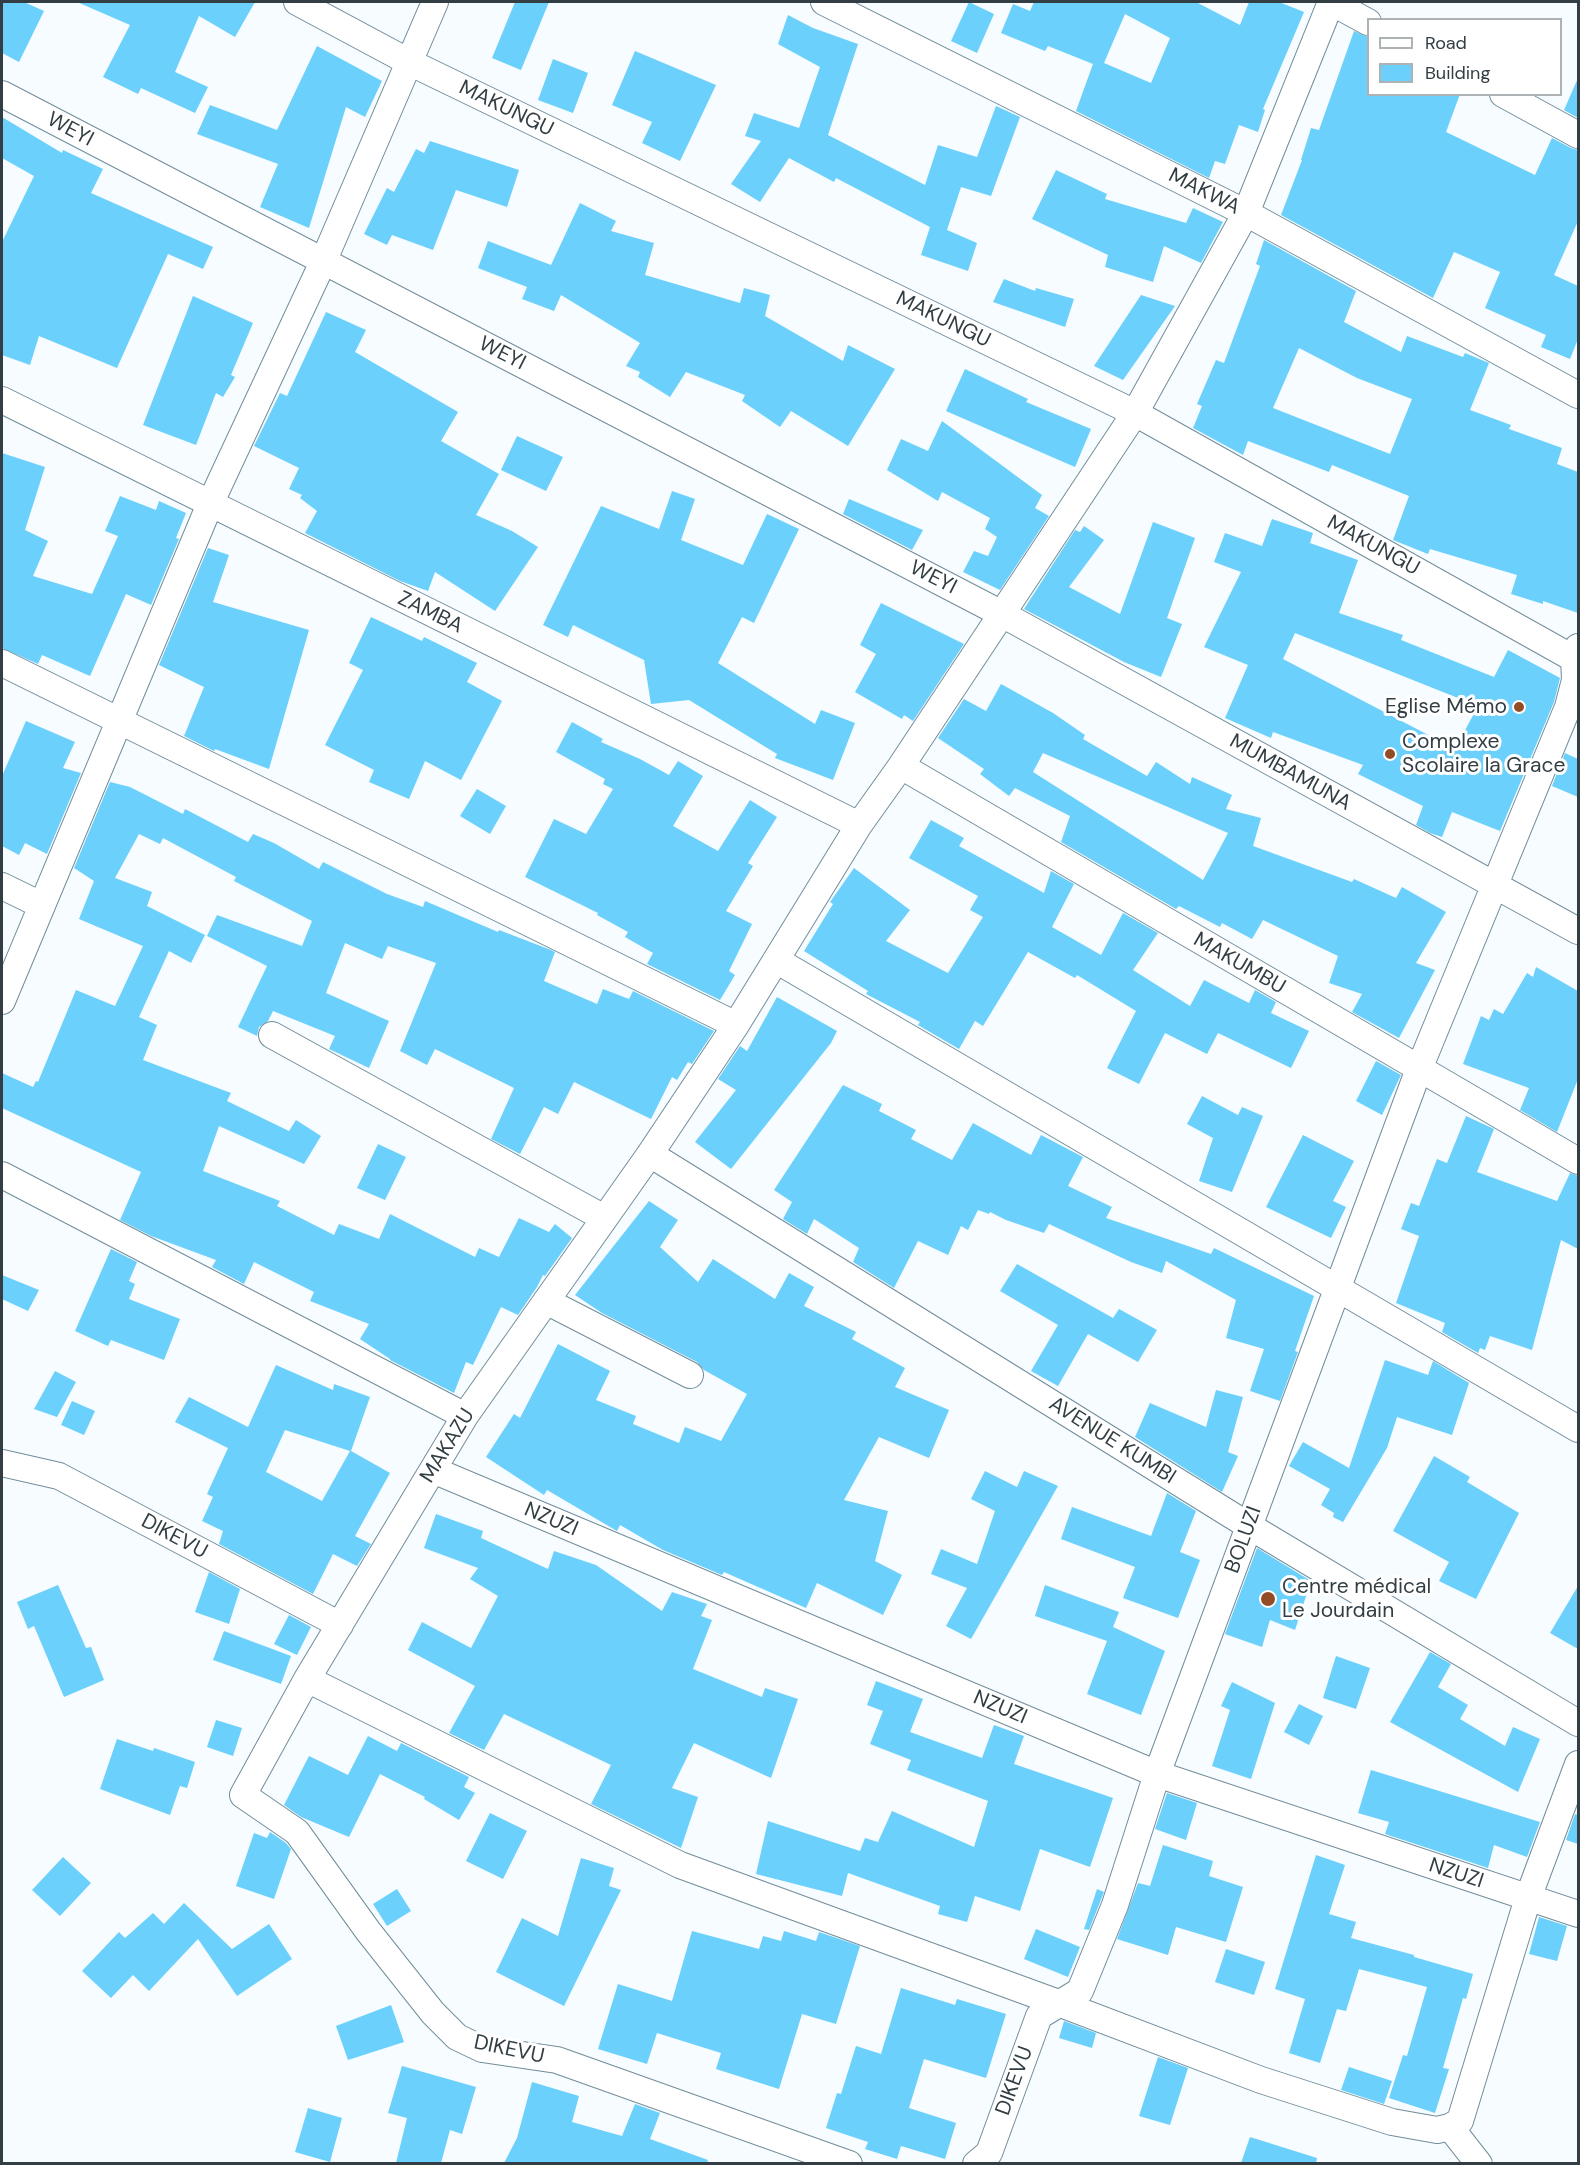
<!DOCTYPE html>
<meta charset="utf-8">
<style>
body{margin:0}
#map{position:relative;width:1580px;height:2165px;overflow:hidden;background:#f6fcff;font-family:"DM Sans",sans-serif}
canvas{display:block}
.frame{position:absolute;inset:0;border:3px solid #323e43;pointer-events:none}
.legend{position:absolute;left:1367px;top:18px;width:195px;height:78px;box-sizing:border-box;background:#fff;border:2px solid #adb2b4;margin:0;padding:8px 10px;list-style:none;font-size:18px;color:#323e43}
.legend li{display:flex;align-items:center;gap:12px;height:30px}
.legend b{width:30px;border:2px solid #adb2b4}
</style>
<div id="map">
<canvas width="1580" height="2165"></canvas>
<div class="frame"></div>
<ul class="legend">
<li><b style="height:8px;background:#fff"></b>Road</li>
<li><b style="height:16px;background:#6bd0fb"></b>Building</li>
</ul>
</div>
<script>
const ctx = document.querySelector('canvas').getContext('2d');
ctx.lineJoin = 'round';
function fillPath(path, color) {
  ctx.fillStyle = color;
  ctx.fill(path, 'evenodd');
}
function toPath(rows) {
  const path = new Path2D();
  for (const r of rows) {
    path.moveTo(r[0], r[1]);
    for (let i = 2; i < r.length; i += 2) path.lineTo(r[i], r[i + 1]);
  }
  return path;
}
function strokePath(path, color, width, dash) {
  ctx.strokeStyle = color;
  ctx.lineWidth = width;
  ctx.lineCap = dash ? 'butt' : 'round';
  ctx.setLineDash(dash || []);
  ctx.stroke(path);
}
function drawText(font, color, halo, rows, align = 'center') {
  ctx.font = font + ' "DM Sans",sans-serif';
  ctx.lineWidth = 6;
  ctx.setLineDash([]);
  ctx.textBaseline = 'middle';
  ctx.strokeStyle = halo;
  ctx.fillStyle = color;
  for (const [text, x, y, turn = 0] of rows) {
    ctx.save();
    ctx.translate(x, y);
    ctx.rotate((+turn || 0) * Math.PI / 180);
    ctx.textAlign = isNaN(turn) ? turn : align;
    if (halo) ctx.strokeText(text, 0, 0);
    ctx.fillText(text, 0, 0);
    ctx.restore();
  }
}
fillPath(toPath([
 [2,2,24,2,44,11,19,62,2,53],
 [77,2,255,2,235,37,199,16,175,72,208,87,195,113,141,88,138,94,103,77,130,25],
 [515,2,549,2,521,70,492,58],
 [969,2,994,14,977,53,951,41],
 [1034,2,1196,2,1240,25,1249,2,1279,2,1304,12,1263,109,1265,110,1258,132,1239,125,1225,164,1215,161,1209,178,1076,111,1093,64,1048,46,1045,51,1001,33,1013,4,1030,11],
 [1125,14,1170,38,1151,83,1104,63],
 [788,15,813,28,858,44,828,135,925,185,938,145,977,157,996,106,1020,117,991,196,961,187,947,230,977,243,968,271,921,255,930,227,836,178,834,182,789,158,760,202,731,184,761,141,745,136,754,113,799,128,820,67,778,44],
 [1354,31,1368,37,1368,94,1460,94,1446,132,1535,175,1552,138,1571,148,1578,150,1578,221,1554,275,1578,286,1578,339,1570,359,1541,347,1546,335,1485,308,1500,272,1454,252,1433,298,1281,215,1302,160,1301,160,1311,128,1319,130],
 [317,46,382,81,365,117,346,107,309,228,260,207,278,164,197,134,210,105,277,130],
 [635,51,716,85,680,161,642,143,652,122,612,105],
 [553,59,588,73,573,113,538,100],
 [1578,78,1578,118,1564,110],
 [2,117,62,153,63,150,103,169,91,193,213,247,203,269,168,254,117,368,39,336,30,365,2,355,2,242,34,176,2,158],
 [430,141,519,170,507,207,456,190,433,250,392,235,387,245,364,234,387,188,394,192,416,149,424,153],
 [1056,170,1107,194,1105,199,1186,223,1193,208,1223,222,1201,263,1164,246,1153,282,1105,267,1108,255,1032,219],
 [580,203,616,221,611,231,654,243,645,275,740,303,744,288,770,295,765,316,843,361,848,345,895,369,848,446,791,411,780,427,742,401,745,395,686,372,670,397,638,377,640,372,626,366,640,343,561,295,554,311,522,299,527,287,478,268,488,241,551,265],
 [1264,240,1356,291,1344,322,1401,352,1407,336,1463,357,1465,353,1489,363,1470,410,1511,425,1509,429,1562,448,1557,464,1578,472,1578,613,1543,601,1543,604,1511,594,1517,575,1430,549,1428,554,1393,540,1409,496,1332,465,1329,472,1248,441,1243,455,1193,428,1202,406,1197,404,1216,360,1224,363,1260,266,1256,264],
 [1299,348,1357,378,1412,399,1390,454,1273,408],
 [1004,279,1035,291,1036,288,1074,299,1065,327,993,302],
 [1141,295,1175,306,1123,380,1094,366],
 [193,296,253,323,231,375,235,377,223,397,216,393,196,445,143,425],
 [326,312,366,330,355,352,458,412,441,441,499,474,476,515,512,531,538,547,495,611,435,572,428,591,400,581,305,533,317,511,300,498,302,495,289,489,299,468,254,446,280,393,287,396],
 [965,369,1028,399,1026,402,1091,429,1075,467,946,411],
 [942,421,1042,495,1035,508,1049,516,1000,590,963,572,974,551,988,556,997,537,985,529,990,518,942,492,938,501,887,470,901,439,928,451],
 [517,436,563,457,546,491,501,470],
 [2,453,45,467,25,530,48,541,33,576,92,594,118,536,105,531,120,496,156,510,159,501,186,513,176,538,179,539,151,605,126,594,90,676,42,655,38,664,2,648],
 [672,491,695,499,681,540,743,565,767,514,799,529,754,623,742,617,718,663,815,724,821,710,855,723,833,780,775,758,777,754,689,700,651,704,644,660,573,625,568,637,543,625,601,506,659,529],
 [849,499,923,530,912,550,843,514],
 [1272,519,1313,533,1310,543,1358,560,1339,613,1403,635,1401,640,1494,677,1508,650,1560,678,1554,702,1500,831,1452,812,1442,837,1430,833,1416,825,1423,806,1358,774,1363,765,1273,732,1271,738,1225,718,1248,665,1204,647,1241,572,1214,562,1225,533,1262,546],
 [1295,633,1478,706,1455,749,1283,659],
 [1153,522,1195,538,1167,618,1182,624,1161,677,1124,662,1024,609,1075,530,1080,532,1084,526,1104,540,1069,587,1120,614],
 [208,548,229,555,213,602,309,630,269,769,215,749,214,751,184,736,204,687,159,665],
 [881,603,964,644,913,721,904,715,902,719,855,692,876,654,860,645],
 [371,617,422,641,424,637,477,663,467,682,502,701,461,780,425,761,409,799,369,782,374,770,325,745,363,670,349,663],
 [1001,684,1053,713,1085,735,1083,739,1147,776,1156,762,1190,784,1192,777,1232,795,1226,809,1261,818,1253,846,1352,882,1354,879,1396,898,1402,887,1446,912,1416,963,1435,970,1399,1038,1352,1012,1362,994,1329,983,1338,956,1263,920,1252,939,1222,923,1220,927,1179,906,1176,909,1061,842,1070,816,1015,788,1009,796,980,774,984,769,938,738,964,699,986,711],
 [1043,753,1228,833,1203,880,1033,772],
 [26,721,75,742,63,768,81,773,47,854,25,843,19,855,2,846,2,776],
 [572,722,603,739,601,742,640,759,669,775,678,761,703,776,673,826,718,851,750,800,777,817,748,863,753,866,726,911,752,924,729,971,735,975,720,1000,647,964,653,953,625,937,628,932,597,915,598,913,525,877,554,819,586,834,613,789,603,784,605,779,556,752],
 [1565,753,1578,759,1578,797,1552,786],
 [110,782,130,787,183,814,185,809,248,842,253,834,274,843,319,869,323,862,387,894,423,907,425,901,498,932,499,930,551,950,555,952,544,981,597,1004,603,989,629,999,633,991,714,1031,692,1064,688,1062,677,1080,672,1077,651,1119,574,1082,558,1114,544,1107,520,1154,491,1139,514,1088,435,1049,427,1065,400,1051,436,963,388,946,382,959,345,943,326,993,389,1021,369,1068,329,1049,335,1036,273,1011,268,1021,259,1027,257,1036,238,1027,267,966,207,936,217,915,302,946,312,921,234,881,236,877,163,838,160,844,139,834,115,878,152,892,147,906,205,935,191,963,169,951,139,1017,157,1025,143,1060,231,1093,227,1101,289,1131,296,1120,321,1136,304,1164,219,1126,203,1171,280,1201,277,1206,334,1235,339,1224,379,1239,390,1214,475,1257,479,1248,499,1257,519,1218,549,1232,555,1224,572,1238,545,1276,543,1275,537,1287,518,1315,501,1307,473,1365,466,1362,454,1393,390,1360,390,1359,360,1339,369,1324,310,1301,314,1292,254,1262,244,1284,212,1267,216,1260,151,1236,120,1220,141,1172,2,1108,2,1073,33,1087,36,1081,38,1082,76,990,115,1006,143,946,79,919,94,881,74,868],
 [477,789,506,806,490,834,460,816],
 [931,820,964,838,959,846,1044,893,1051,871,1074,884,1052,927,1101,955,1123,913,1158,933,1133,970,1190,1006,1204,980,1249,1003,1255,990,1276,1002,1271,1013,1309,1031,1291,1068,1218,1033,1207,1054,1165,1033,1139,1084,1107,1068,1136,1011,1077,975,1075,978,1028,952,983,1026,975,1021,959,1049,918,1025,920,1022,866,994,868,991,804,951,833,904,830,902,854,868,910,910,886,941,948,973,983,917,970,910,978,896,909,858],
 [1536,967,1578,991,1578,1079,1557,1132,1520,1110,1529,1088,1463,1064,1481,1016,1489,1020,1494,1009,1503,1014,1527,973,1533,977],
 [777,997,837,1031,831,1043,731,1169,695,1142,736,1090,718,1079,740,1046,747,1051],
 [1376,1061,1401,1075,1382,1115,1356,1101],
 [843,1085,882,1104,879,1111,916,1130,911,1139,952,1160,973,1123,1031,1155,1041,1135,1083,1157,1068,1186,1112,1207,1106,1218,1211,1254,1214,1248,1314,1296,1295,1351,1298,1352,1280,1401,1250,1391,1264,1349,1226,1338,1236,1300,1166,1261,1162,1273,1131,1262,1049,1224,1044,1233,1006,1220,990,1212,989,1214,978,1210,968,1230,961,1226,948,1255,918,1241,894,1288,853,1262,859,1248,814,1219,807,1234,783,1219,792,1202,774,1190],
 [1202,1096,1238,1115,1242,1107,1263,1116,1232,1192,1199,1181,1213,1138,1187,1124],
 [1466,1116,1494,1129,1477,1172,1557,1201,1570,1173,1578,1176,1578,1249,1561,1240,1532,1350,1490,1336,1485,1350,1480,1348,1478,1353,1442,1332,1445,1323,1396,1303,1419,1236,1401,1229,1411,1203,1419,1206,1437,1159,1447,1163],
 [1303,1135,1354,1161,1333,1201,1346,1207,1331,1238,1266,1207],
 [378,1144,406,1157,385,1200,357,1188],
 [649,1201,678,1220,660,1247,698,1282,713,1259,775,1299,789,1273,814,1287,804,1306,856,1332,852,1339,905,1368,895,1387,949,1410,929,1458,879,1437,844,1500,888,1511,875,1561,902,1575,883,1615,817,1583,806,1608,724,1572,722,1575,663,1550,620,1525,617,1531,547,1490,544,1495,486,1457,514,1414,520,1418,558,1344,610,1371,596,1400,636,1416,633,1424,679,1443,685,1427,721,1441,747,1394,704,1370,697,1362,602,1313,575,1295],
 [111,1249,137,1262,129,1281,135,1284,129,1299,180,1319,164,1360,111,1340,108,1346,75,1331],
 [1017,1264,1113,1318,1119,1309,1157,1330,1138,1362,1088,1334,1058,1386,1031,1371,1058,1325,1000,1291],
 [2,1275,39,1290,28,1311,2,1299],
 [1385,1360,1428,1375,1433,1361,1469,1383,1452,1435,1397,1417,1387,1448,1343,1522,1333,1517,1334,1513,1321,1505,1330,1489,1289,1466,1303,1442,1349,1468],
 [276,1365,333,1390,334,1384,370,1397,351,1451,390,1473,355,1536,371,1544,357,1566,333,1554,313,1594,219,1544,223,1531,202,1521,213,1497,207,1494,228,1448,175,1422,189,1397,248,1427],
 [285,1430,350,1451,322,1501,266,1472],
 [55,1371,76,1382,57,1417,34,1409],
 [1216,1390,1243,1397,1228,1452,1238,1456,1222,1492,1135,1437,1150,1403,1206,1427],
 [72,1401,95,1411,84,1435,61,1425],
 [1434,1456,1470,1477,1467,1482,1519,1513,1476,1599,1439,1581,1449,1562,1393,1531],
 [985,1471,1017,1487,1024,1471,1058,1486,971,1639,946,1626,967,1588,931,1574,941,1549,977,1564,995,1511,971,1499],
 [1167,1493,1196,1511,1180,1552,1200,1560,1178,1618,1123,1598,1135,1567,1061,1539,1072,1507,1151,1536],
 [436,1514,483,1531,481,1538,548,1569,554,1551,596,1565,662,1611,672,1592,707,1604,701,1616,712,1620,693,1669,762,1697,765,1688,798,1699,771,1778,694,1743,672,1788,698,1797,681,1848,591,1804,611,1765,504,1714,484,1750,449,1733,475,1686,408,1650,422,1622,471,1648,498,1596,470,1579,478,1568,424,1548],
 [1257,1548,1311,1581,1295,1630,1270,1620,1262,1647,1225,1634],
 [209,1572,240,1589,229,1624,195,1612],
 [58,1585,86,1648,91,1647,104,1680,64,1697,34,1626,28,1629,17,1602],
 [1045,1585,1119,1612,1113,1627,1165,1651,1141,1715,1087,1694,1107,1641,1035,1616],
 [1578,1586,1578,1649,1550,1633],
 [289,1615,311,1627,297,1655,274,1644],
 [224,1631,291,1656,281,1684,213,1660],
 [1430,1652,1451,1664,1438,1687,1468,1705,1460,1719,1505,1746,1513,1727,1540,1739,1518,1792,1390,1722],
 [1336,1656,1370,1668,1356,1709,1323,1698],
 [876,1681,923,1699,910,1732,982,1758,994,1725,1024,1736,1014,1764,1113,1798,1090,1867,1040,1849,1020,1911,975,1896,967,1922,938,1914,940,1906,848,1873,842,1896,756,1874,768,1821,860,1851,865,1838,878,1842,892,1811,974,1847,988,1801,907,1770,911,1760,870,1744,883,1711,867,1705],
 [1232,1682,1275,1703,1251,1779,1212,1766,1230,1710,1221,1706],
 [1299,1704,1323,1716,1309,1745,1284,1732],
 [216,1720,242,1728,233,1756,207,1747],
 [368,1736,397,1751,401,1743,469,1777,464,1787,475,1793,459,1820,424,1799,425,1797,380,1774,349,1837,301,1817,284,1805,309,1756,348,1775],
 [117,1739,153,1751,154,1748,195,1762,187,1788,180,1786,170,1815,100,1789],
 [1371,1770,1540,1822,1527,1857,1494,1845,1488,1868,1385,1834,1389,1822,1358,1813],
 [1167,1793,1197,1803,1186,1840,1155,1829],
 [490,1813,527,1831,503,1879,466,1861],
 [1575,1814,1578,1815,1578,1844,1566,1840],
 [270,1832,286,1843,291,1849,274,1899,236,1886,254,1833,267,1838],
 [1163,1845,1213,1861,1209,1876,1243,1887,1226,1942,1176,1927,1168,1955,1117,1939,1138,1883,1150,1886],
 [1316,1855,1345,1865,1329,1914,1356,1922,1351,1938,1414,1955,1414,1957,1473,1974,1466,1999,1463,1998,1443,2068,1449,2069,1435,2113,1389,2098,1403,2055,1407,2056,1427,1987,1359,1969,1346,2011,1337,2009,1320,2063,1289,2053,1305,1999,1275,1989],
 [63,1857,91,1883,60,1916,32,1890],
 [581,1858,614,1868,609,1886,621,1890,564,2006,496,1972,522,1918,558,1936],
 [397,1889,411,1911,387,1926,373,1904],
 [1097,1889,1104,1892,1089,1930,1084,1929],
 [184,1903,232,1949,269,1924,292,1959,237,1996,198,1939,149,1991,133,1975,111,1998,82,1971,119,1932,125,1938,153,1913,164,1924],
 [1539,1917,1567,1926,1557,1961,1529,1954],
 [1036,1929,1080,1947,1068,1977,1024,1959],
 [692,1931,759,1949,763,1936,781,1941,784,1931,816,1941,819,1932,860,1946,836,2024,802,2014,779,2089,716,2069,721,2053,657,2033,647,2064,598,2049,618,1984,672,2001],
 [1226,1949,1265,1962,1254,1995,1215,1982],
 [901,1988,955,2005,957,1999,1006,2014,986,2078,924,2059,909,2108,956,2123,945,2159,901,2146,897,2159,865,2149,868,2142,826,2128,837,2093,841,2094,856,2046,881,2054],
 [391,2005,404,2042,348,2060,336,2026],
 [1064,2021,1096,2033,1092,2048,1059,2038],
 [1158,2057,1188,2068,1170,2125,1139,2116],
 [402,2066,476,2087,462,2134,450,2130,441,2163,396,2163,407,2118,388,2113],
 [1349,2067,1392,2081,1384,2104,1341,2090],
 [532,2082,579,2096,572,2122,622,2136,635,2104,660,2113,650,2139,708,2160,707,2163,504,2163,517,2138],
 [308,2108,342,2118,330,2162,295,2152],
 [1250,2137,1317,2158,1316,2163,1241,2163]
]), '#6bd0fb');
const minor = toPath([
 [297,2,409,62,1135,413,1578,661],
 [824,2,1246,213,1578,395],
 [1331,2,1368,22],
 [2,94,1002,614,1578,931],
 [1503,94,1578,135],
 [2,400,859,825],
 [2,663,736,1025],
 [901,766,1578,1161],
 [2,886,41,905],
 [776,960,1578,1429],
 [2,1001,210,504,323,262,435,2],
 [272,1035,604,1218],
 [650,1154,1249,1526,1578,1723],
 [2,1175,465,1416],
 [546,1301,690,1375],
 [2,1463,59,1476,340,1625],
 [433,1470,1157,1774,1578,1914],
 [307,1679,680,1865,1061,2004,1261,2080,1392,2122,1437,2130,1450,2127,1460,2121,1528,1898,1578,1764],
 [1450,2127,1479,2164],
 [849,2164,557,2060,482,2049,457,2037,433,2013,368,1931,297,1832,243,1795,307,1679,465,1416,650,1154,736,1025,859,825,901,766,1135,413,1246,213,1331,2],
 [976,2164,989,2153,1039,2016,1080,1991,1115,1905,1157,1774,1419,1069,1568,707,1575,680,1574,658,1578,647]
]);
strokePath(minor, '#728d9a', 28);
strokePath(minor, '#fff', 26);
for (const [x, y, r, color] of [
 [1519,707,6,"#934c25"],
 [1390,754,6,"#934c25"],
 [1268,1599,8,"#934c25"]
]) {
  const dot = new Path2D();
  dot.arc(x, y, r, 0, 2 * Math.PI);
  ctx.fillStyle = color;
  ctx.fill(dot);
  strokePath(dot, '#fff', 2);
}
drawText('21px', '#323e43', '#fff', [
 ["MAKUNGU",506,109,26],
 ["WEYI",70,130,28],
 ["MAKWA",1204,192,27],
 ["MAKUNGU",943,320,26],
 ["WEYI",502,354,27],
 ["MAKUNGU",1373,546,29],
 ["WEYI",933,578,27],
 ["ZAMBA",430,613,26],
 ["MUMBAMUNA",1290,773,29],
 ["MAKUMBU",1239,964,30],
 ["AVENUE KUMBI",1112,1441,32],
 ["MAKAZU",448,1446,-58],
 ["NZUZI",551,1520,23],
 ["DIKEVU",174,1537,28],
 ["BOLUZI",1244,1540,-70],
 ["NZUZI",1000,1708,23],
 ["NZUZI",1456,1874,18],
 ["DIKEVU",509,2050,12],
 ["DIKEVU",1015,2081,-70]
]);
drawText('21px', '#323e43', '#fff', [
 ["Eglise Mémo",1507,707,"right"],
 ["Complexe",1402,742],
 ["Scolaire la Grace",1402,766],
 ["Centre médical",1282,1587],
 ["Le Jourdain",1282,1611]
], 'left');
</script>
